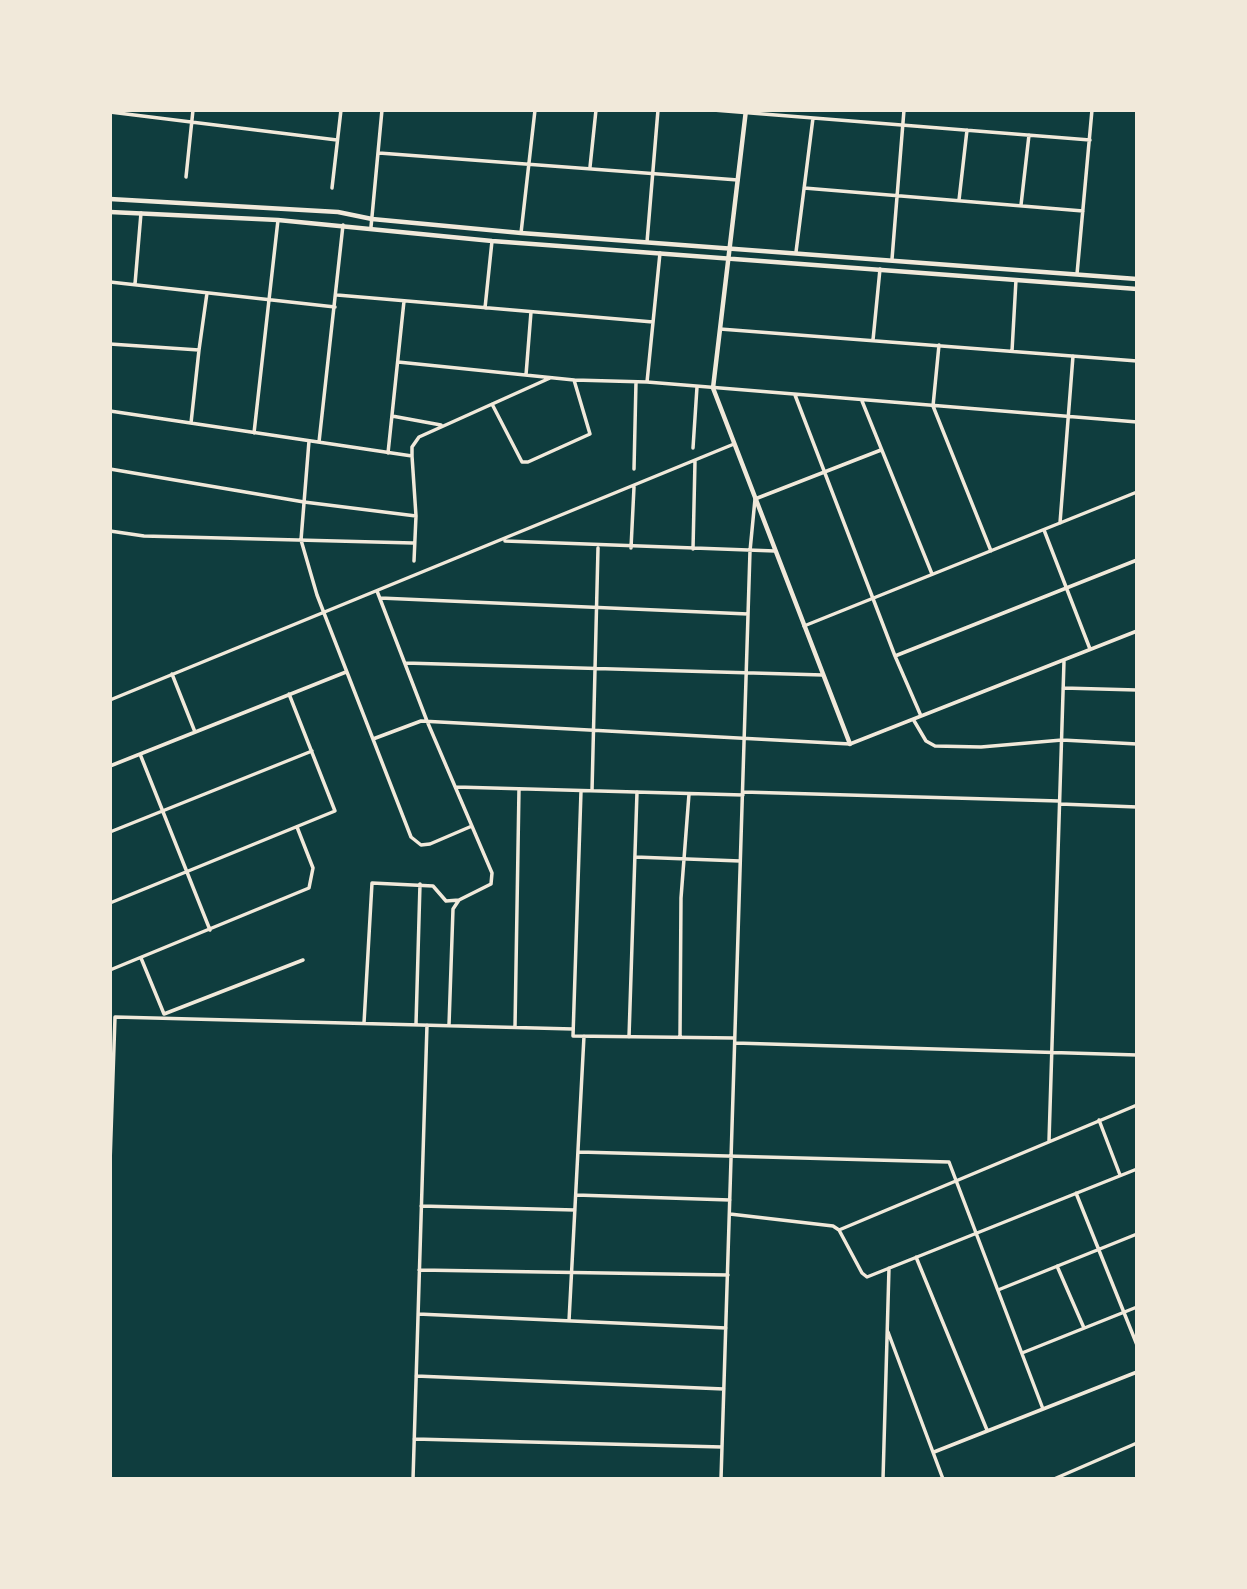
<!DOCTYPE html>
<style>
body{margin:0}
#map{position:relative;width:1247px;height:1589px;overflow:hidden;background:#0f3d3e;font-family:"Fira Sans",sans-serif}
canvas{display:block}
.frame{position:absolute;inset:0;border:112px solid #f1e9da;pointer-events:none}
</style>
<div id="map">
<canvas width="1247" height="1589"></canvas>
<div class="frame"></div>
</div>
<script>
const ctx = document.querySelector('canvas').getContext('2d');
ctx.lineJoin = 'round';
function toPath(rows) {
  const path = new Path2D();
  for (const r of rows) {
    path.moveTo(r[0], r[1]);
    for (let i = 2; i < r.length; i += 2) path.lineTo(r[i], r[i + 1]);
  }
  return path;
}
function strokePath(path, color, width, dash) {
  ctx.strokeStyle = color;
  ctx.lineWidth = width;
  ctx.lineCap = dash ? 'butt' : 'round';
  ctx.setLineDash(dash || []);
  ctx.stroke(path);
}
strokePath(toPath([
 [713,110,1090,140],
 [110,112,337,140],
 [379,153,738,180],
 [590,167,596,110],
 [186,177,193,110],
 [332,188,341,110],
 [804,188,1083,211],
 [959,200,967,130],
 [1021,205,1029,135],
 [371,227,382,110],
 [521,233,535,110],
 [647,242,658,110],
 [796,252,813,118],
 [892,259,904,110],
 [1077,274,1092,110],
 [110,282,335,307],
 [135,284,141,213],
 [337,295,653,322],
 [485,308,492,241],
 [720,329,1137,361],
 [873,340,880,269],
 [110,344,199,350,191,423],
 [939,345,933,406,991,551],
 [199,350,207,293],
 [1012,351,1016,280],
 [398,362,574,380,647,382,1137,422],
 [526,375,531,312],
 [647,382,660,253],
 [795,395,895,656,921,716],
 [862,401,932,574],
 [492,404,522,462,528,462,590,434,574,380],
 [110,411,412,456,416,516,414,561],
 [392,416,441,425],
 [254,433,278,220],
 [309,441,301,540,317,595,411,837,421,845,430,844,472,826],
 [319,442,343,225],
 [693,448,697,387],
 [388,453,404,301],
 [412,456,412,447,419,437,550,378],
 [110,469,304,502,416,516],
 [634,469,636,382],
 [1060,523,1073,356],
 [1044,530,1090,649],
 [110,531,144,536,413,543],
 [505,541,775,551],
 [631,548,634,487],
 [693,549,695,461],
 [377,591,427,721,492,873,491,884,459,900,453,909,449,1025],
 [380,598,748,614],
 [804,626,1137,492],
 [895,656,1137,560],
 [405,663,823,675],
 [172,674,195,732],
 [1063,688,1137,690],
 [110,700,734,444],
 [913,719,926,741,935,746,981,747,1062,740,1137,744],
 [373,739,421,721,850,744,1137,631],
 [140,754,210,930],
 [110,766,346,672],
 [456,787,743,795],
 [581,791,573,1036,734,1038],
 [592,791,598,548],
 [743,792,1059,801],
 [1060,804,1137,807],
 [110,832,312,751],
 [635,857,740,861],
 [110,903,335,811,289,694],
 [141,958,164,1014,303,960],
 [110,970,309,888,313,868,297,827],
 [364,1023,372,883,433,886,446,901,459,900],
 [416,1024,420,884],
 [515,1027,519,789],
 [629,1037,637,792],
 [680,1037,681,898,689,794],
 [735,1043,1137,1055],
 [1099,1120,1120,1175],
 [1049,1141,1064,661],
 [579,1152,949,1162,1043,1409],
 [110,1163,115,1017,573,1029],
 [1076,1193,1137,1345],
 [576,1195,730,1200],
 [421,1206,575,1210],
 [730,1214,833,1226,839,1230,862,1273,867,1277,1137,1169],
 [839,1230,1137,1105],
 [916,1257,987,1430],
 [1057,1266,1084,1328],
 [419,1270,728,1275],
 [998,1290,1137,1234],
 [418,1314,726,1328],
 [569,1321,584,1036],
 [888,1332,943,1479],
 [1022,1353,1137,1307],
 [416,1376,724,1389],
 [414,1439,722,1447],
 [934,1452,1137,1372],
 [413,1479,427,1025],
 [721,1479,750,551,755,499,881,450],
 [883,1479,889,1268],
 [1054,1479,1137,1443]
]), '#f1e9da', 3.5);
strokePath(toPath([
 [746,110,713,388,850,744],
 [110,199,338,212,372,219,521,233,1137,279],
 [110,212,278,220,492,241,1137,289]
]), '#f1e9da', 4.5);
</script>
